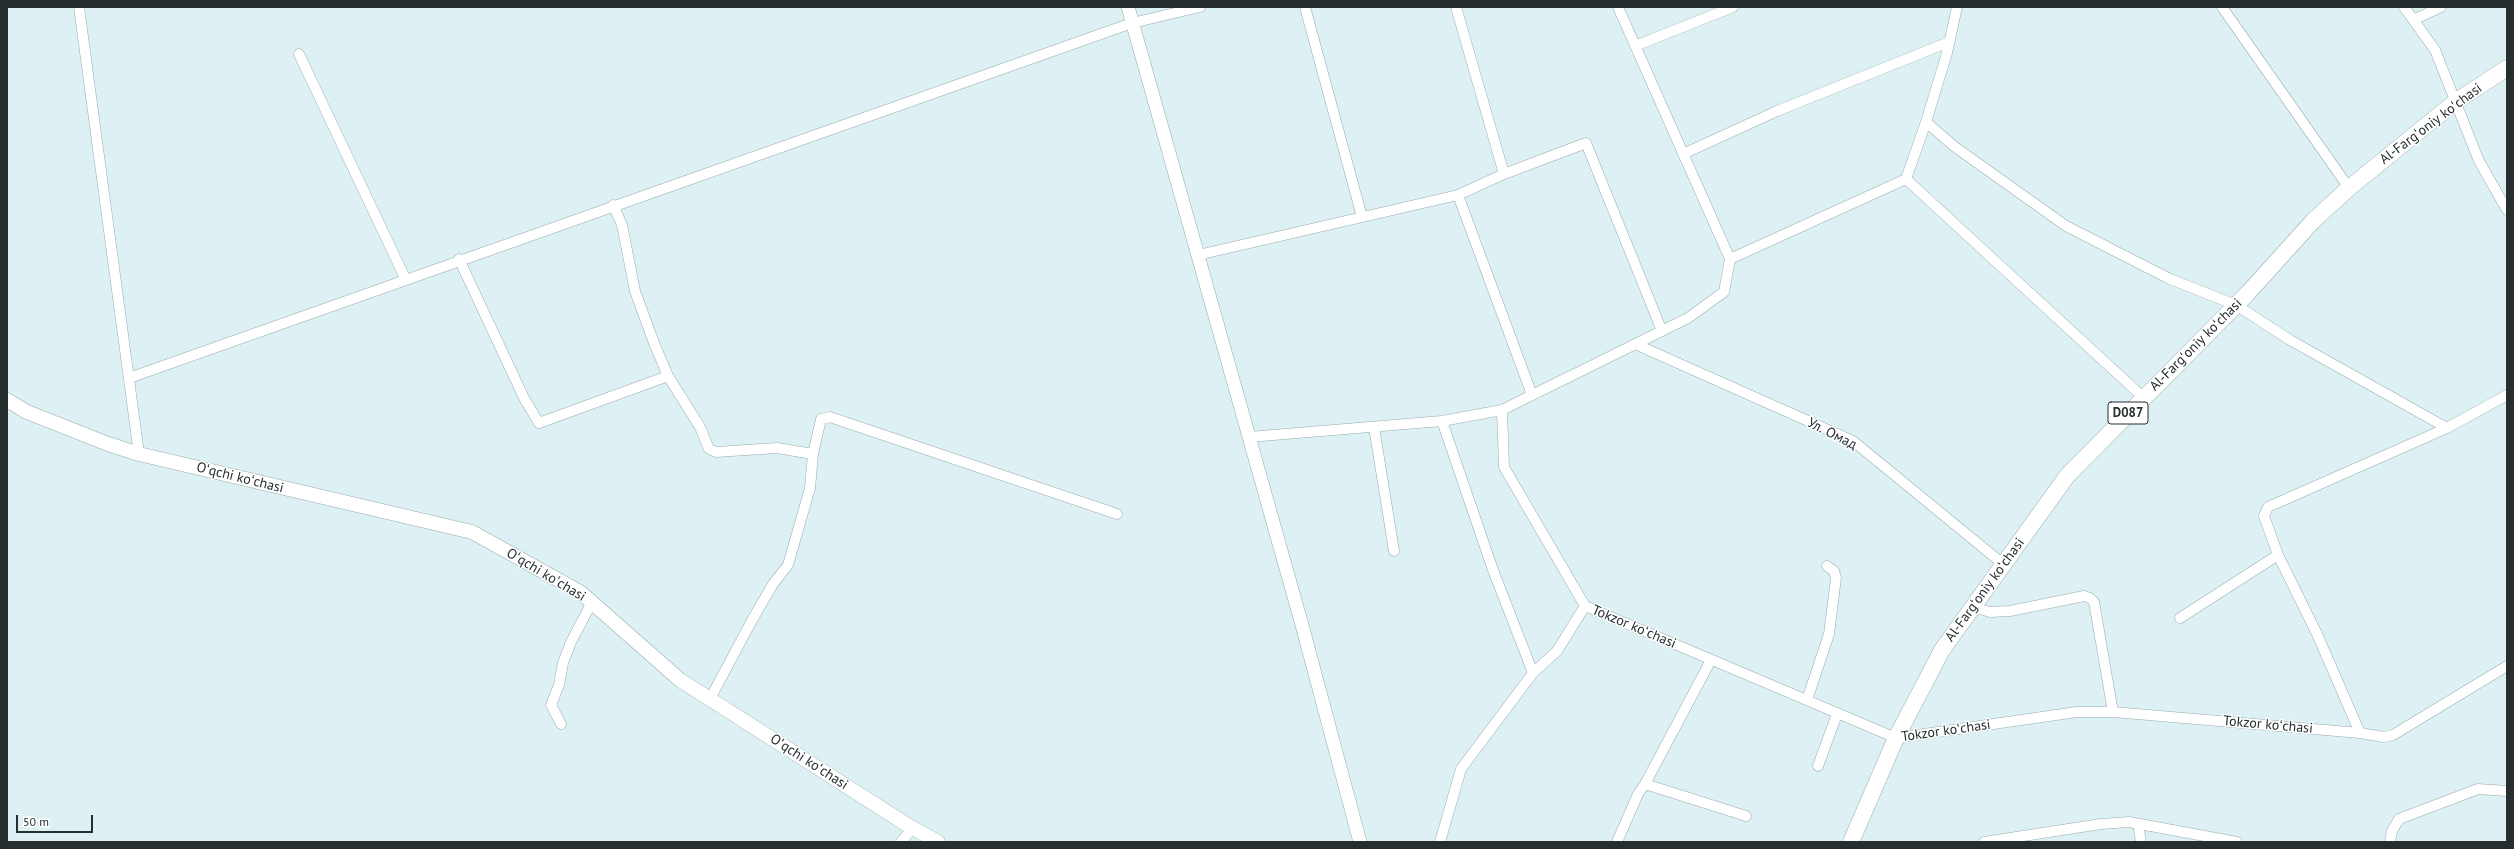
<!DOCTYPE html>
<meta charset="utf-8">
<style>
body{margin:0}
#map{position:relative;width:2514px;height:849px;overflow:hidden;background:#ddf1f4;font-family:"PT Sans",sans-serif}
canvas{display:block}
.frame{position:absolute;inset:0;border:8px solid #262e2f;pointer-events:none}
.scale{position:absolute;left:16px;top:815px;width:77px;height:18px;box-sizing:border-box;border:2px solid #262e2f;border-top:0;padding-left:5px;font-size:12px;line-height:14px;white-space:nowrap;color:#262e2f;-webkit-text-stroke:3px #fff;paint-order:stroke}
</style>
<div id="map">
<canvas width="2514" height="849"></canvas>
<div class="frame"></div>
<div class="scale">50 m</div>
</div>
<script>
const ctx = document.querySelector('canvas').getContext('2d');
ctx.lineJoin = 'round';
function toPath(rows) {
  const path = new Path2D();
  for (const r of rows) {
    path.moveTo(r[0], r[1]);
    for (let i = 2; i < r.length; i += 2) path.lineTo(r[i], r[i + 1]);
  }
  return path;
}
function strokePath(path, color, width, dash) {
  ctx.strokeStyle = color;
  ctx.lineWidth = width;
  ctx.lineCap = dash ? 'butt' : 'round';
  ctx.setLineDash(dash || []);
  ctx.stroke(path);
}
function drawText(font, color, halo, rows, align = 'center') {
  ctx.font = font + ' "PT Sans",sans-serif';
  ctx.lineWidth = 3;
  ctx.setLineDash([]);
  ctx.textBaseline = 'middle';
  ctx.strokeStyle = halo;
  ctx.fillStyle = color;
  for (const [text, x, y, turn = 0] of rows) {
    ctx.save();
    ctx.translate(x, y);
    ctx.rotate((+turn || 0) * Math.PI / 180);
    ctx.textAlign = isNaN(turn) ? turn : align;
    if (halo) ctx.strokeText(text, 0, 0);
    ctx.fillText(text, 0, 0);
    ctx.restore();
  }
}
const minor = toPath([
 [79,7,139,454],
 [1305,7,1362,217],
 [1456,7,1504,174],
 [1618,7,1730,259],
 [2222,7,2349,188],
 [2404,7,2435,50,2479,161,2507,210],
 [2413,20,2441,7],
 [1635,46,1733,7],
 [299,54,405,278],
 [1926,122,1947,53,1957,7],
 [1683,154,1777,111,1949,42],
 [1906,179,2144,398],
 [1458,195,1504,174,1586,143,1662,331],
 [613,205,622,225,635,291,654,343,668,376,700,427,709,449,716,452,777,448,813,454,810,488,788,565,773,584,751,622,710,699],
 [1198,255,1458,195,1532,395],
 [459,259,524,398,539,423,668,376],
 [1635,344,1853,441,2003,564],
 [129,378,1132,23,1200,7],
 [1502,410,1504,467,1585,606,1896,738,2077,712,2113,712,2360,733,2384,737,2393,735,2507,666],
 [1442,421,1493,570,1533,673,1557,651,1585,606],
 [1374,427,1394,551],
 [1249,437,1442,421,1502,410,1688,318,1724,292,1730,259,1906,179,1926,122,1955,147,2066,226,2170,279,2236,305,2290,340,2447,428],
 [813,454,821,419,830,417,1117,514],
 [1973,607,1990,612,2010,611,2084,596,2090,598,2094,602,2113,712],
 [2180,618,2278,555],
 [1807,700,1829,634,1836,578,1834,571,1827,566],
 [561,724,551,705,559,685,563,663,571,642,592,602],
 [2360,733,2317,634,2278,555,2264,516,2268,507,2447,428,2507,395],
 [1818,766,1837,714],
 [1645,784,1711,660],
 [2138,824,2141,842],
 [901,842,913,828],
 [1440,842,1461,769,1533,673],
 [1617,842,1638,794,1645,784,1746,816],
 [1984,842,2101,824,2129,822,2237,842],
 [2390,842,2392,831,2399,819,2478,789,2507,791]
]);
const tertiary = toPath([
 [1128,7,1302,625,1360,842]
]);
const secondary = toPath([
 [7,400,27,412,108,444,139,454,472,532,580,592,680,680,909,826,938,842]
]);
const primary = toPath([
 [1851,842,1896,738,1942,650,2067,476,2247,294,2313,221,2349,188,2455,102,2507,68]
]);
strokePath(minor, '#98abae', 11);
strokePath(tertiary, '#98abae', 14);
strokePath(secondary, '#98abae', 15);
strokePath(primary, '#98abae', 17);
strokePath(minor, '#fff', 10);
strokePath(tertiary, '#fff', 13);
strokePath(secondary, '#fff', 14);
strokePath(primary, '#fff', 16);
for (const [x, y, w] of [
 [2128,413,40]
]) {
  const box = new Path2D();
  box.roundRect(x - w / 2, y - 11, w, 22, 3);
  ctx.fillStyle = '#fff';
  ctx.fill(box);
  strokePath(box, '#262e2f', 1);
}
drawText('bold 13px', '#262e2f', null, [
 ["D087",2128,413]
]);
drawText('14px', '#262e2f', '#fff', [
 ["Al-Fargʻoniy koʻchasi",2431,124,-37],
 ["Al-Fargʻoniy koʻchasi",2196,345,-45],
 ["Ул. Омад",1832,434,27],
 ["Oʻqchi koʻchasi",240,478,14],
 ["Oʻqchi koʻchasi",546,575,31],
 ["Al-Fargʻoniy koʻchasi",1985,590,-54],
 ["Tokzor koʻchasi",1634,627,23],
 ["Tokzor koʻchasi",2268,725,5],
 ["Tokzor koʻchasi",1946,731,-8],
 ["Oʻqchi koʻchasi",809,762,33]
]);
</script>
